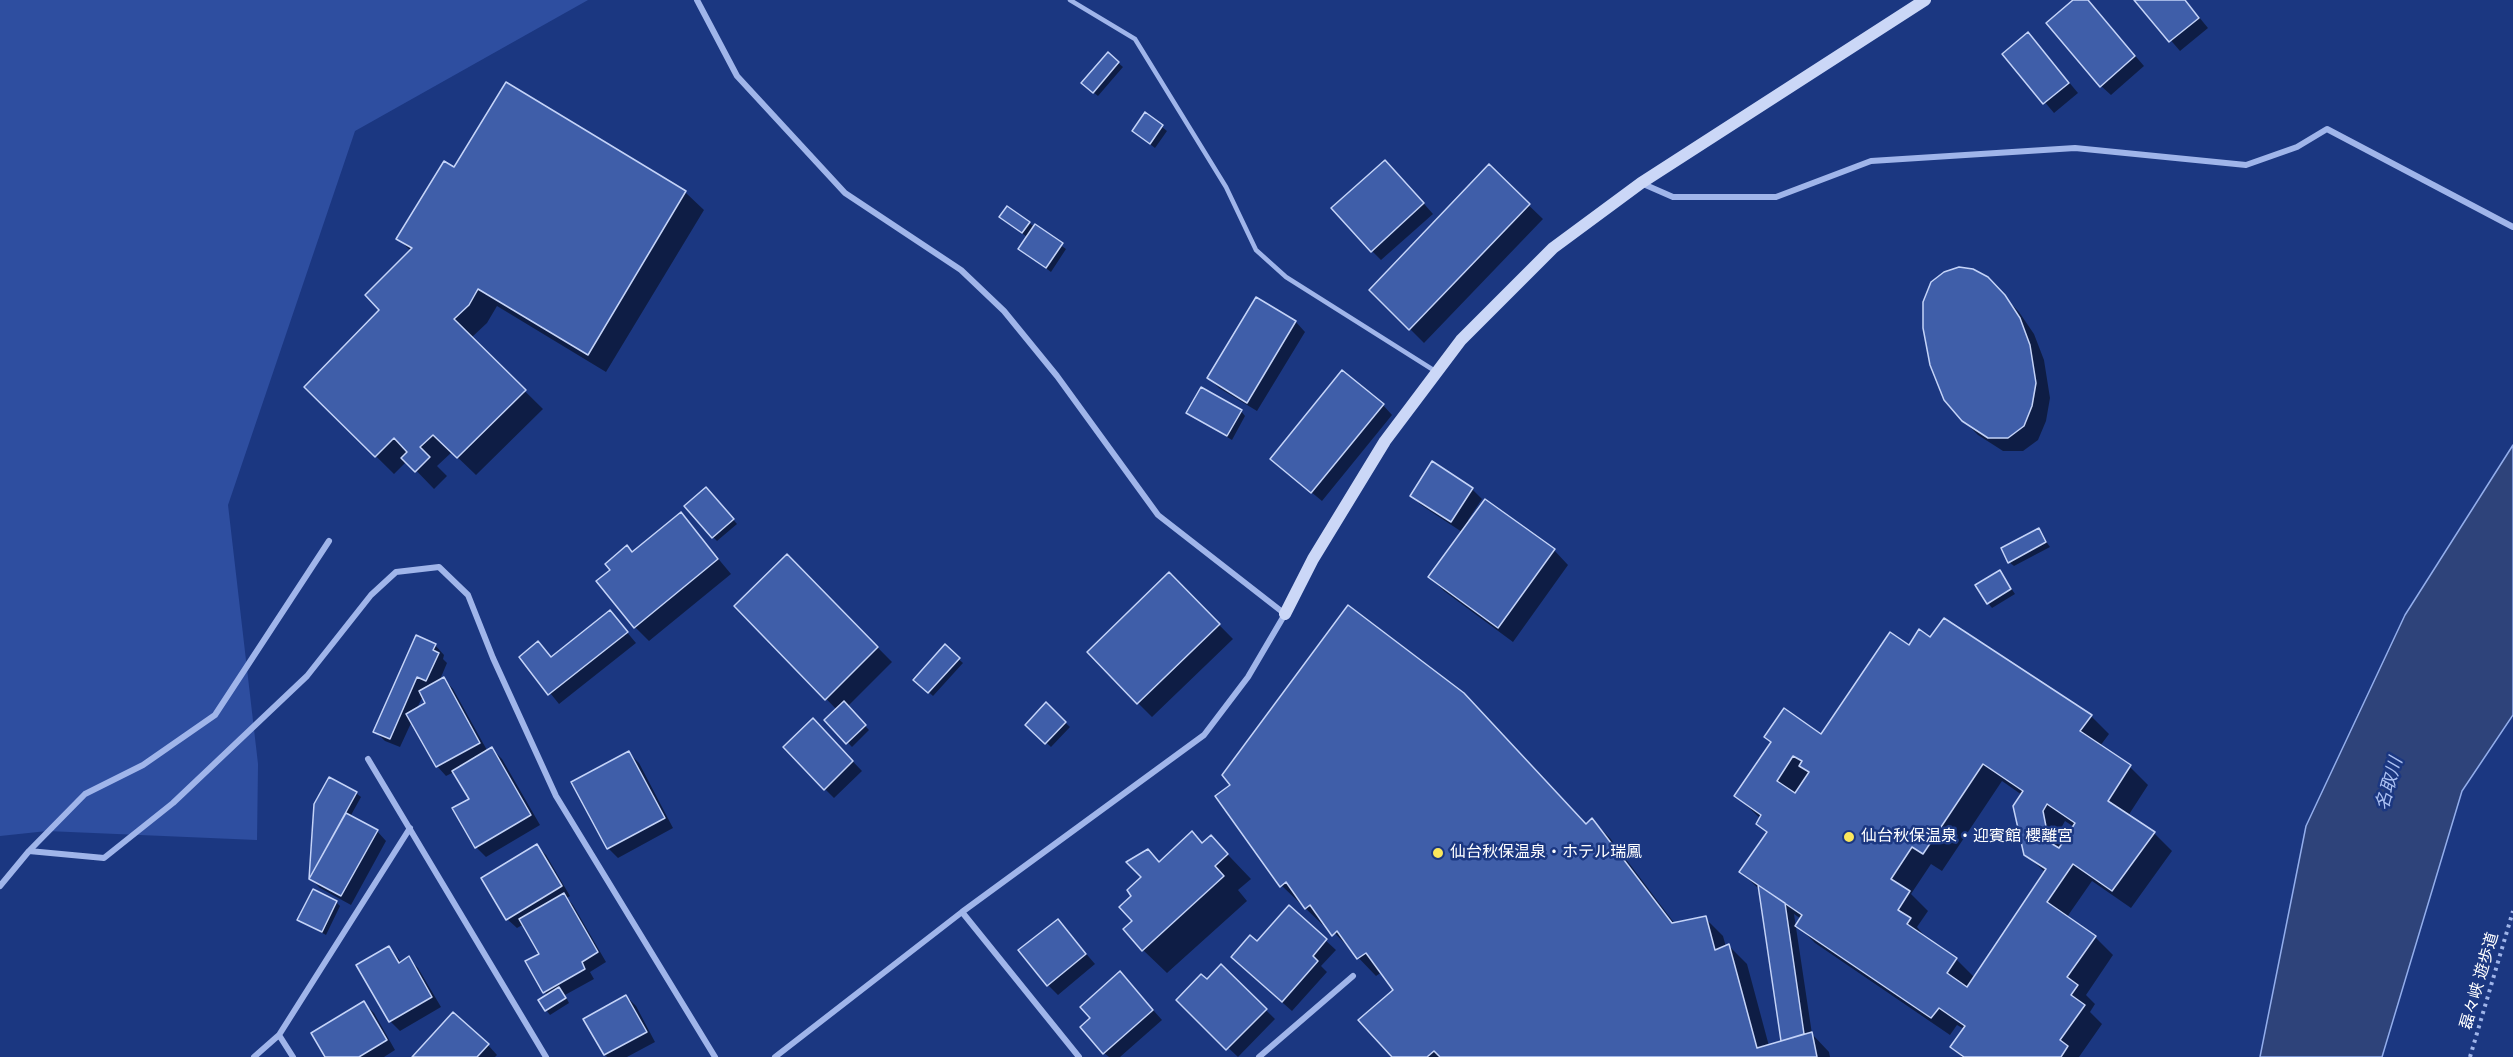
<!DOCTYPE html>
<meta charset="utf-8">
<style>
body{margin:0}
canvas{display:block;background:#1b3781}
</style>
<canvas width="2513" height="1057"></canvas>
<script>
const ctx = document.querySelector('canvas').getContext('2d');
ctx.lineJoin = 'round';
function fillPath(path, color) {
  ctx.fillStyle = color;
  ctx.fill(path, 'evenodd');
}
function toPath(rows) {
  const path = new Path2D();
  for (const r of rows) {
    path.moveTo(r[0], r[1]);
    for (let i = 2; i < r.length; i += 2) path.lineTo(r[i], r[i + 1]);
  }
  return path;
}
function strokePath(path, color, width, dash) {
  ctx.strokeStyle = color;
  ctx.lineWidth = width;
  ctx.lineCap = dash ? 'butt' : 'round';
  ctx.setLineDash(dash || []);
  ctx.stroke(path);
}
function drawText(font, color, halo, rows, align = 'center') {
  ctx.font = font + ' "Varela Round","Noto Sans JP",sans-serif';
  ctx.lineWidth = 5;
  ctx.setLineDash([]);
  ctx.textBaseline = 'middle';
  ctx.strokeStyle = halo;
  ctx.fillStyle = color;
  for (const [text, x, y, turn = 0] of rows) {
    ctx.save();
    ctx.translate(x, y);
    ctx.rotate((+turn || 0) * Math.PI / 180);
    ctx.textAlign = isNaN(turn) ? turn : align;
    if (halo) ctx.strokeText(text, 0, 0);
    ctx.fillText(text, 0, 0);
    ctx.restore();
  }
}
fillPath(toPath([
 [0,0,588,0,355,131,228,505,258,764,257,840,47,831,0,836]
]), '#2e4ea0');
const water = toPath([
 [2513,445,2513,715,2462,791,2382,1057,2260,1057,2306,826,2405,615,2513,445]
]);
fillPath(water, '#2e437a');
strokePath(water, '#93aeec', 1.5);
fillPath(toPath([
 [2076,0,2087,0,2144,66,2111,95,2101,86],
 [2136,0,2185,0,2208,28,2180,51],
 [2037,44,2078,93,2054,113,2004,54],
 [1108,54,1123,67,1098,96,1087,87],
 [506,84,685,192,704,210,606,372,497,306,487,323,471,338,543,409,476,475,452,452,437,466,447,476,434,489,407,461,394,474,306,387,381,310,411,251,398,239,455,169],
 [1146,114,1167,131,1155,148,1138,135],
 [1489,167,1543,219,1424,343,1371,290],
 [1395,171,1433,214,1381,260,1372,251],
 [1001,217,1029,223,1066,249,1051,272,1020,249,1027,237],
 [2002,294,2019,312,2034,334,2044,360,2050,398,2046,421,2038,440,2023,451,2003,451,1978,435,1963,420],
 [1257,299,1296,322,1305,332,1257,411,1219,388,1209,378],
 [1383,405,1392,415,1322,501,1282,468],
 [1241,411,1245,416,1232,440,1188,413],
 [1472,489,1482,499,1468,520,1554,550,1568,565,1513,642,1444,591,1430,577,1462,532,1421,505,1412,496],
 [710,493,737,524,717,541,713,537],
 [681,514,731,574,649,641,635,627,633,553],
 [2038,530,2050,547,2014,566,2009,562],
 [787,556,892,662,847,707,869,730,852,747,826,720,837,710,736,606],
 [2000,572,2015,594,1992,608,1988,603],
 [1169,574,1233,639,1152,717,1138,703],
 [610,612,636,643,559,704,521,657,538,643,552,658],
 [1944,620,2091,716,2109,734,2100,746,2130,767,2148,785,2128,816,2154,833,2172,851,2131,908,2092,881,2067,917,2095,937,2113,955,2086,995,2095,1004,2090,1012,2102,1024,2079,1057,1962,1057,1952,1047,1964,1029,1957,1025,1950,1035,1815,943,1797,925,1801,919,1794,914,1812,1034,1829,1052,1830,1057,1394,1057,1395,990,1382,972,1376,976,1326,924,1324,926,1282,886,1217,796,1586,826,1592,820,1610,838,1675,924,1705,918,1723,936,1726,947,1729,946,1747,964,1769,1046,1784,1042,1761,891,1741,872,1767,833,1758,824,1761,819,1736,796,1772,743,1766,737,1822,736,1909,647,1931,639],
 [2002,781,2022,795,2025,854,2046,873,1975,978,1956,959,1927,939,1917,927,1928,911,1911,894,1931,864,1942,871],
 [2065,821,2074,827,2063,844,2060,830],
 [435,645,444,655,443,659,447,663,439,682,444,679,453,689,488,752,492,749,502,759,540,825,486,857,476,847,471,800,454,772,446,776,437,766,412,721,400,747,385,741,375,731],
 [423,696,427,704,416,710],
 [945,647,963,663,933,696,915,680],
 [1046,704,1070,727,1051,747,1027,725],
 [813,720,862,771,834,798,825,789],
 [629,753,639,763,673,828,618,858,608,848],
 [356,793,361,797,350,817,377,831,386,841,351,905,320,888,310,878,315,804],
 [1192,833,1203,844,1211,837,1251,879,1238,890,1247,901,1167,973,1143,950,1134,921,1160,863],
 [537,846,546,855,570,896,567,898,573,905,606,962,590,972,594,979,565,995,569,1003,550,1015,546,1010,548,995,544,992,541,954,524,924,517,928,507,919],
 [336,902,340,906,326,935,299,920],
 [1289,907,1336,950,1321,966,1327,972,1292,1011,1242,967,1257,943],
 [1058,921,1095,964,1058,995,1048,985],
 [389,947,402,963,408,958,418,968,441,1007,400,1031,390,1021],
 [1221,966,1275,1019,1238,1057,1178,1000,1207,981],
 [1129,983,1162,1020,1120,1057,1109,1057,1104,1053,1092,1018],
 [626,996,636,1006,655,1042,627,1057,607,1057,605,1055],
 [364,1003,374,1013,395,1050,384,1057,326,1057],
 [488,1045,497,1055,495,1057,414,1057]
]), '#0007');
const building = toPath([
 [2073,0,2088,0,2135,56,2100,87,2046,23,2073,0],
 [2134,0,2185,0,2199,18,2169,42,2134,0],
 [2028,32,2069,83,2043,104,2002,54,2028,32],
 [1108,52,1119,62,1093,93,1081,83,1108,52],
 [506,82,686,191,588,355,478,289,469,305,454,319,526,390,457,458,433,435,420,447,430,457,415,472,401,458,407,452,394,438,375,457,304,387,379,310,365,295,412,248,396,239,444,161,454,167,506,82],
 [1145,112,1163,125,1150,144,1132,131,1145,112],
 [1385,160,1424,203,1371,252,1331,208,1385,160],
 [1489,164,1530,204,1409,330,1369,290,1489,164],
 [1007,206,1030,222,1022,233,999,217,1007,206],
 [1035,224,1063,243,1046,268,1018,249,1035,224],
 [1959,267,1973,269,1988,277,2005,295,2020,318,2030,345,2036,383,2032,406,2024,426,2008,438,1988,438,1962,421,1944,400,1930,365,1923,328,1923,302,1931,282,1944,272,1959,267],
 [1256,297,1296,321,1247,403,1207,378,1256,297],
 [1342,370,1384,404,1311,493,1270,459,1342,370],
 [1201,387,1242,410,1227,436,1186,413,1201,387],
 [1432,461,1473,488,1451,522,1410,496,1432,461],
 [706,487,734,519,712,538,684,506,706,487],
 [1485,499,1555,549,1498,628,1428,577,1485,499],
 [681,512,718,559,634,628,596,581,610,570,605,564,627,545,632,552,681,512],
 [2039,528,2046,542,2008,563,2001,548,2039,528],
 [787,554,878,647,825,700,734,606,787,554],
 [2000,570,2011,589,1987,604,1975,585,2000,570],
 [1169,572,1220,624,1137,704,1087,652,1169,572],
 [1348,605,1464,693,1586,824,1592,818,1672,923,1706,916,1715,950,1729,944,1757,1048,1812,1032,1817,1057,1440,1057,1434,1051,1427,1057,1392,1057,1358,1020,1393,990,1366,953,1357,959,1337,931,1332,936,1310,905,1305,909,1286,882,1280,887,1215,796,1230,785,1222,775,1348,605],
 [610,610,628,632,548,695,519,657,538,641,551,657,610,610],
 [1944,618,2092,715,2080,731,2131,765,2108,801,2155,832,2112,891,2073,864,2047,902,2096,936,2067,977,2078,985,2071,995,2085,1005,2060,1040,2068,1046,2061,1057,1964,1057,1950,1047,1965,1026,1939,1008,1931,1018,1795,926,1802,915,1739,872,1767,832,1756,824,1761,815,1734,796,1771,742,1764,737,1784,708,1821,734,1890,632,1909,645,1919,629,1930,637,1944,618],
 [1793,756,1802,761,1799,766,1809,772,1795,793,1777,781,1793,756],
 [1983,764,2023,791,2013,806,2024,855,2046,869,1967,987,1947,973,1957,958,1907,924,1911,918,1898,910,1910,891,1891,879,1912,847,1923,854,1983,764],
 [2047,804,2075,823,2059,848,2049,842,2043,811,2047,804],
 [416,635,436,644,433,650,439,653,426,681,417,677,390,739,373,732,416,635],
 [945,644,960,658,928,693,913,680,945,644],
 [444,677,480,743,436,767,406,714,425,703,419,691,444,677],
 [844,701,866,725,846,744,824,720,844,701],
 [1046,702,1066,722,1045,744,1025,725,1046,702],
 [813,718,853,761,824,790,783,747,813,718],
 [492,747,531,815,475,848,452,808,469,799,452,771,492,747],
 [629,751,665,818,607,849,571,782,629,751],
 [329,777,357,792,309,879,314,804,329,777],
 [346,813,378,830,341,896,309,879,346,813],
 [1192,831,1202,843,1211,835,1228,854,1215,866,1224,876,1142,951,1123,929,1132,921,1119,907,1131,896,1127,890,1141,877,1126,862,1148,849,1159,862,1192,831],
 [537,844,562,886,506,920,481,878,537,844],
 [1758,885,1785,903,1804,1034,1781,1041,1758,885],
 [313,889,337,901,322,932,297,920,313,889],
 [564,893,598,952,582,962,585,969,543,993,525,961,539,954,519,919,564,893],
 [1289,905,1327,939,1313,956,1318,961,1282,1002,1231,957,1250,935,1257,941,1289,905],
 [1058,919,1086,954,1047,986,1018,950,1058,919],
 [389,946,399,963,409,956,432,997,389,1022,356,965,389,946],
 [1221,964,1267,1009,1226,1050,1176,1000,1201,974,1207,979,1221,964],
 [1120,971,1153,1010,1103,1054,1080,1027,1090,1018,1080,1007,1120,971],
 [559,987,566,998,545,1011,538,1000,559,987],
 [626,995,647,1032,604,1055,583,1019,626,995],
 [364,1001,387,1040,359,1057,325,1057,311,1033,364,1001],
 [453,1012,489,1044,477,1057,412,1057,453,1012]
]);
fillPath(building, '#3f5ea9');
strokePath(building, '#c4d3f8', 1.5);
strokePath(toPath([
 [2470,1057,2513,911]
]), '#a0b5ea', 4, [3, 4.5]);
strokePath(toPath([
 [1070,0,1135,39,1226,187,1256,250,1286,277,1435,371]
]), '#a0b5ea', 4.5);
strokePath(toPath([
 [697,0,737,76,845,193,961,270,1004,311,1057,376,1158,515,1285,614,1248,677,1204,735,962,912,775,1057],
 [1641,183,1673,197,1776,197,1871,161,2075,148,2246,165,2297,147,2327,129,2513,227],
 [368,759,546,1057],
 [29,851,85,794,143,765,215,715,329,541],
 [0,886,29,851,104,858,173,803,307,676,371,595,396,572,439,567,468,595,493,658,556,796,715,1057],
 [962,912,1079,1057],
 [254,1057,279,1035],
 [293,1057,279,1035,410,828],
 [1259,1057,1353,976]
]), '#a0b5ea', 6);
strokePath(toPath([
 [1285,614,1313,559,1385,441,1461,340,1553,248,1641,183,1925,0]
]), '#cbd7f7', 12);
for (const [x, y, r, color] of [
 [1849,837,6,"#fbe75c"],
 [1438,853,6,"#fbe75c"]
]) {
  const dot = new Path2D();
  dot.arc(x, y, r, 0, 2 * Math.PI);
  ctx.fillStyle = color;
  ctx.fill(dot);
  strokePath(dot, '#1b3781', 2);
}
drawText('16px', '#fff', '#1b3781', [
 ["仙台秋保温泉・迎賓館 櫻離宮",1861,837],
 ["仙台秋保温泉・ホテル瑞鳳",1450,853]
], 'left');
drawText('16px', '#fff', '#1b3781', [
 ["磊々峡 遊歩道",2480,981,-74]
]);
drawText('italic 18px', '#abc0f2', '#1b3781', [
 ["名取川",2390,784,-74]
]);
</script>
